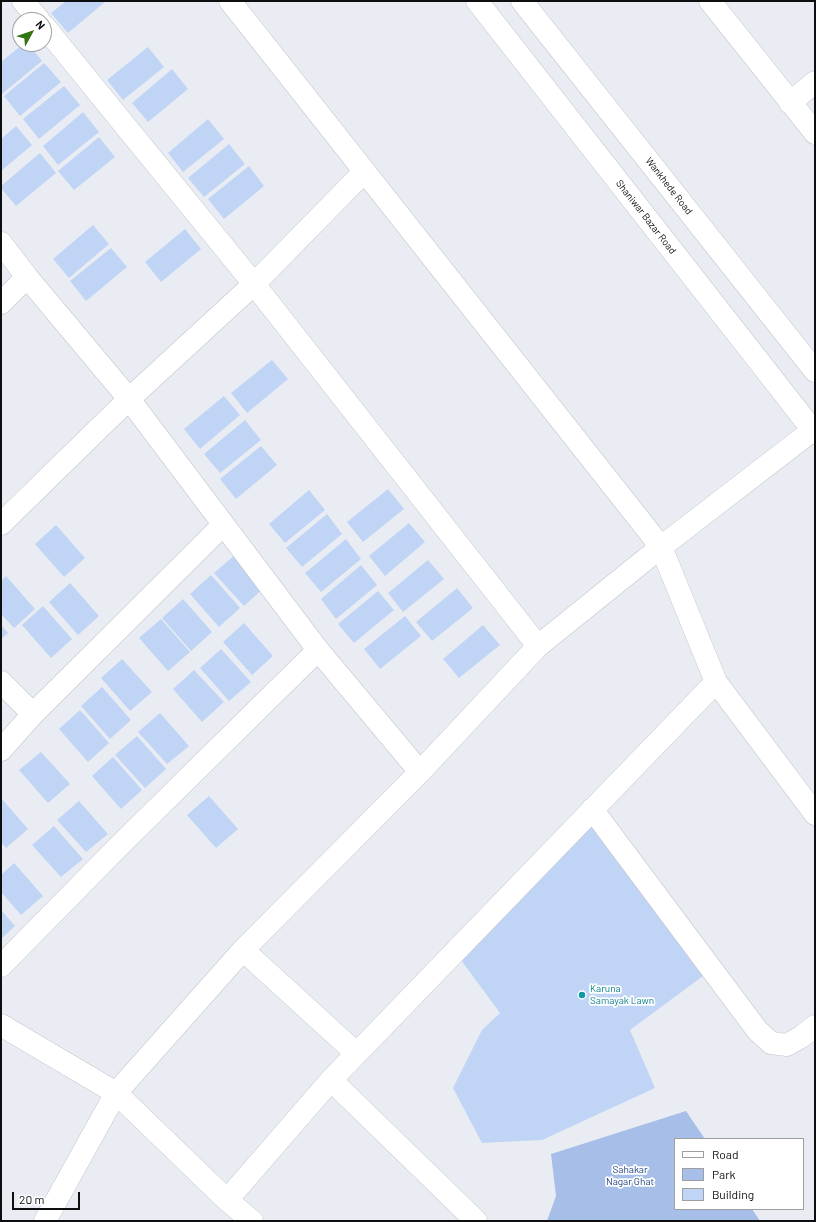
<!DOCTYPE html>
<style>
body{margin:0}
#map{position:relative;width:816px;height:1222px;overflow:hidden;background:#e9edf3;font-family:Barlow,sans-serif}
canvas{display:block}
.frame{position:absolute;inset:0;border:2px solid #0d0e10;pointer-events:none}
.legend{position:absolute;left:674px;top:1138px;width:130px;height:72px;box-sizing:border-box;background:#fff;border:1px solid #9e9f9f;margin:0;padding:5px 7px;list-style:none;font-size:12px;color:#0d0e10}
.legend li{display:flex;align-items:center;gap:8px;height:20px}
.legend b{width:20px;border:1px solid #9e9f9f}
.north{position:absolute;left:12px;top:12px;width:40px;height:40px;box-sizing:border-box;background:#fff;border:1px solid #9e9f9f;border-radius:50%;rotate:50deg;font-size:11px;font-weight:700;line-height:16px;text-align:center;color:#0d0e10}
.north::after{content:'';display:block;margin:auto;width:14px;height:18px;background:#337411;clip-path:polygon(50% 0,100% 100%,50% 72%,0 100%)}
.scale{position:absolute;left:12px;top:1192px;width:68px;height:18px;box-sizing:border-box;border:2px solid #0d0e10;border-top:0;padding-left:5px;font-size:12px;line-height:14px;white-space:nowrap;color:#0d0e10;-webkit-text-stroke:3px #fff;paint-order:stroke}
</style>
<div id="map">
<canvas width="816" height="1222"></canvas>
<div class="frame"></div>
<ul class="legend">
<li><b style="height:5px;background:#fff"></b>Road</li>
<li><b style="height:11px;background:#a6bee8"></b>Park</li>
<li><b style="height:11px;background:#c0d4f5"></b>Building</li>
</ul>
<div class="north">N</div>
<div class="scale">20 m</div>
</div>
<script>
const ctx = document.querySelector('canvas').getContext('2d');
ctx.lineJoin = 'round';
function fillPath(path, color) {
  ctx.fillStyle = color;
  ctx.fill(path, 'evenodd');
}
function toPath(rows) {
  const path = new Path2D();
  for (const r of rows) {
    path.moveTo(r[0], r[1]);
    for (let i = 2; i < r.length; i += 2) path.lineTo(r[i], r[i + 1]);
  }
  return path;
}
function strokePath(path, color, width, dash) {
  ctx.strokeStyle = color;
  ctx.lineWidth = width;
  ctx.lineCap = dash ? 'butt' : 'round';
  ctx.setLineDash(dash || []);
  ctx.stroke(path);
}
function drawText(font, color, halo, rows, align = 'center') {
  ctx.font = font + ' Barlow,sans-serif';
  ctx.lineWidth = 3.5;
  ctx.setLineDash([]);
  ctx.textBaseline = 'middle';
  ctx.strokeStyle = halo;
  ctx.fillStyle = color;
  for (const [text, x, y, turn = 0] of rows) {
    ctx.save();
    ctx.translate(x, y);
    ctx.rotate((+turn || 0) * Math.PI / 180);
    ctx.textAlign = isNaN(turn) ? turn : align;
    if (halo) ctx.strokeText(text, 0, 0);
    ctx.fillText(text, 0, 0);
    ctx.restore();
  }
}
fillPath(toPath([
 [686,1111,705,1139,675,1139,675,1209,752,1209,760,1221,547,1221,556,1196,551,1154]
]), '#a6bee8');
fillPath(toPath([
 [66,1,106,1,68,33,51,13],
 [23,44,28,44,42,61,2,94,1,62],
 [148,47,164,67,123,100,107,80],
 [44,63,61,82,20,116,4,96],
 [172,69,188,89,148,122,132,103],
 [64,86,80,105,39,139,23,119],
 [83,112,99,132,58,165,43,146],
 [208,119,224,139,183,172,168,153],
 [16,126,32,145,1,171,1,139],
 [99,137,115,157,74,190,58,171],
 [229,144,245,164,204,197,188,178],
 [40,153,56,173,16,206,1,188,1,186],
 [249,166,264,186,224,219,208,199],
 [93,225,109,244,69,278,53,259],
 [185,229,201,249,161,282,145,262],
 [111,248,127,267,86,301,70,281],
 [272,360,288,379,247,413,231,393],
 [224,396,240,415,200,449,184,429],
 [245,420,261,440,220,473,204,454],
 [261,446,277,465,236,499,220,479],
 [388,489,404,509,363,542,347,522],
 [309,490,325,510,285,543,269,524],
 [327,514,342,534,302,567,286,548],
 [409,523,425,542,385,576,369,556],
 [56,525,85,558,64,577,35,544],
 [346,539,361,559,321,592,305,573],
 [236,554,265,587,244,606,214,573],
 [428,560,444,579,403,612,388,593],
 [361,565,377,585,336,619,321,599],
 [211,575,240,608,219,627,190,594],
 [6,576,35,609,14,628,1,614,1,581],
 [70,583,99,616,78,635,49,602],
 [457,588,473,608,432,641,416,622],
 [378,591,394,610,354,643,338,624],
 [183,599,212,632,191,651,162,618],
 [43,606,72,639,51,658,22,625],
 [405,616,421,636,380,669,364,649],
 [161,619,190,652,168,671,139,638],
 [244,623,273,656,252,675,223,642],
 [1,625,8,633,1,639],
 [483,625,500,645,459,678,443,659],
 [221,649,251,682,229,701,200,668],
 [122,659,152,692,130,711,101,678],
 [194,670,224,702,202,722,173,689],
 [102,687,131,720,110,739,81,706],
 [80,710,109,743,88,762,59,729],
 [160,713,189,746,167,764,138,732],
 [137,736,166,769,145,788,115,755],
 [41,752,70,784,48,803,19,770],
 [113,757,142,790,121,809,92,776],
 [209,796,238,829,216,848,187,815],
 [1,798,28,829,6,848,1,842],
 [79,801,108,834,86,852,57,820],
 [593,824,703,976,630,1030,655,1088,542,1140,482,1143,453,1088,482,1030,500,1013,461,960],
 [54,826,83,859,61,877,32,845],
 [14,863,43,896,21,915,1,892,1,875],
 [1,910,15,926,1,939]
]), '#c0d4f5');
const minor = toPath([
 [23,1,39,20],
 [230,1,661,547,538,646,420,772,243,950,116,1093,227,1200,252,1221],
 [710,1,815,133],
 [44,26,254,284,538,646],
 [790,103,815,82],
 [1,243,27,277,129,399,318,650,420,772],
 [1,303,27,277],
 [813,430,661,547,716,682,815,814],
 [1,524,129,399,254,284,364,172],
 [1,682,33,714,1,750],
 [33,714,223,525],
 [592,809,757,1030,771,1043,787,1045,801,1037,815,1026],
 [243,950,356,1053],
 [1,966,119,846,318,650],
 [1,1025,116,1093,45,1221],
 [331,1080,476,1221],
 [227,1200,331,1080,716,682]
]);
const major = toPath([
 [477,1,815,433],
 [522,1,815,371]
]);
strokePath(minor, '#c2c5cb', 23);
strokePath(major, '#c2c5cb', 23);
strokePath(minor, '#fff', 22);
strokePath(major, '#fff', 22);
for (const [x, y, r, color] of [
 [582,995,4,"#0f9aa8"]
]) {
  const dot = new Path2D();
  dot.arc(x, y, r, 0, 2 * Math.PI);
  ctx.fillStyle = color;
  ctx.fill(dot);
  strokePath(dot, '#fff', 1.5);
}
drawText('10px', '#0d0e10', '#fff', [
 ["Wankhede Road",669,186,52],
 ["Shaniwar Bazar Road",646,217,52]
]);
drawText('10px', '#0d838f', '#fff', [
 ["Karuna",590,989],
 ["Samayak Lawn",590,1001]
], 'left');
drawText('10px', '#1e4282', '#fff', [
 ["Sahakar",630,1170],
 ["Nagar Ghat",630,1182]
]);
</script>
